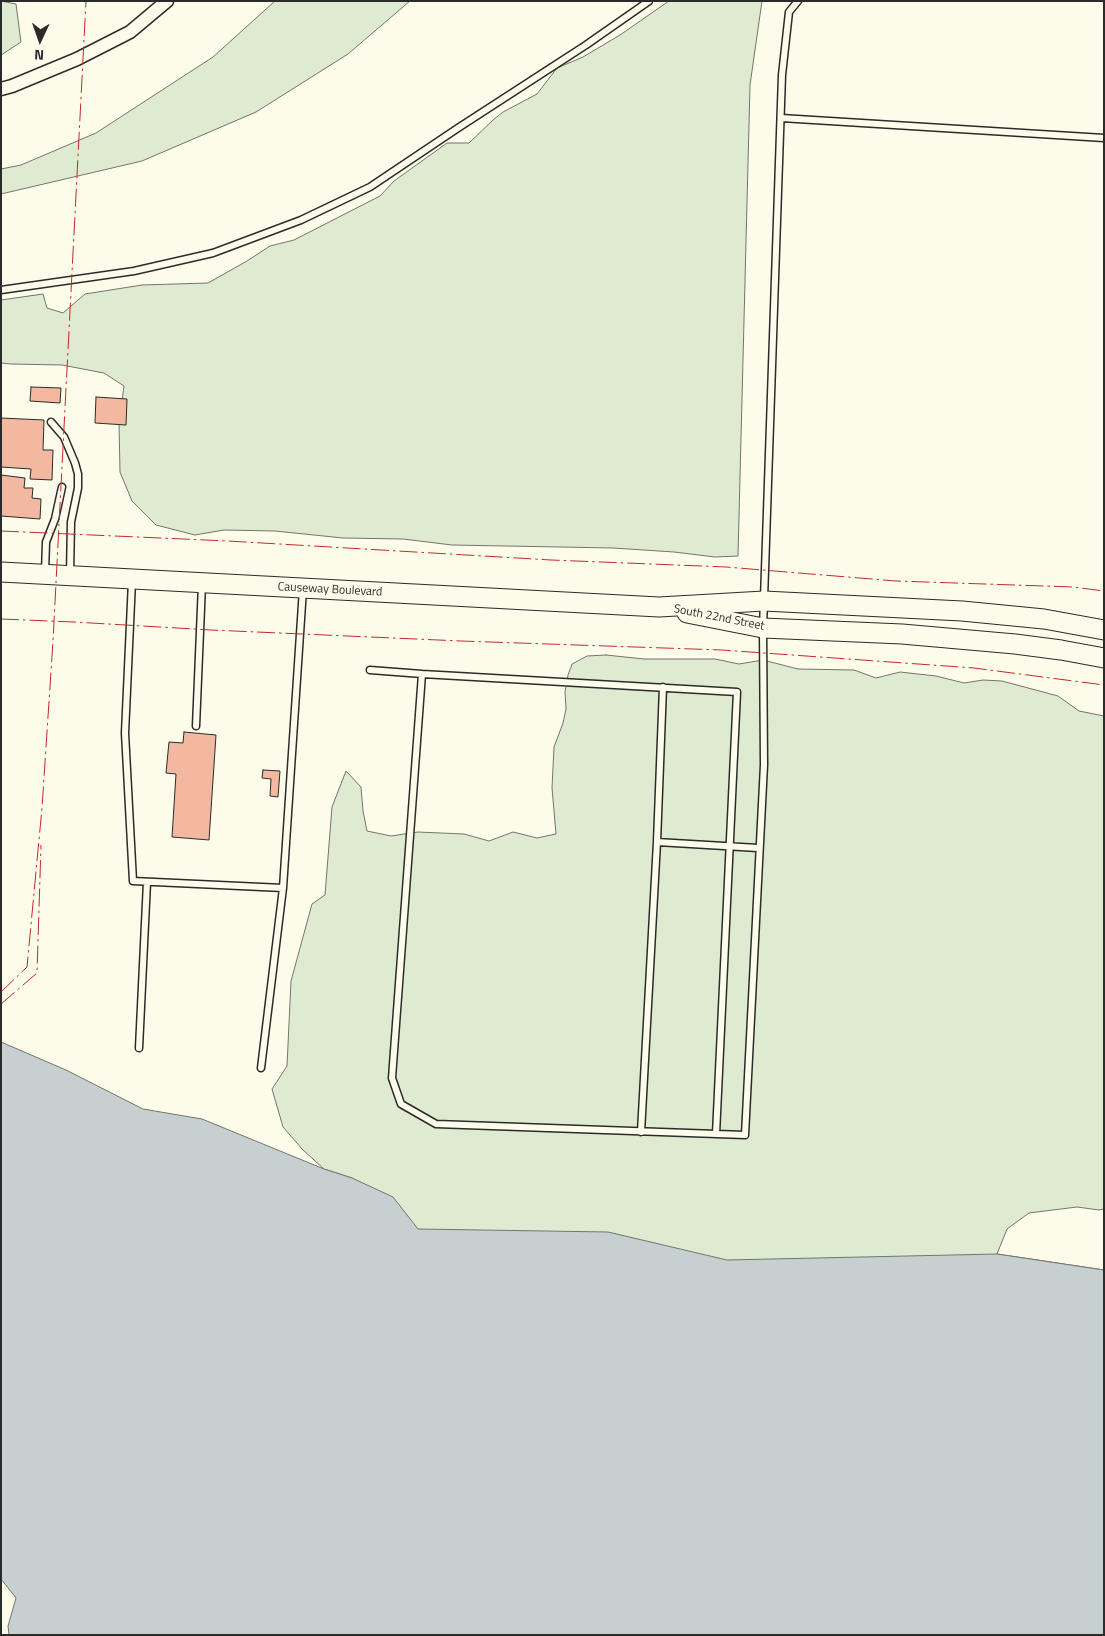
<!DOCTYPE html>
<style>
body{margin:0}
#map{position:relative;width:1105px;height:1636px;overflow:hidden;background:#fdfbea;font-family:"Titillium Web",sans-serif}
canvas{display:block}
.frame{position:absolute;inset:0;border:2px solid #2b2b2b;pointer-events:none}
.north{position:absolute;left:15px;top:15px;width:50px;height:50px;-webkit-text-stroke:4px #fdfbea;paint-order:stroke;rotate:183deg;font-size:14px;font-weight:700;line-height:20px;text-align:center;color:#2b2b2b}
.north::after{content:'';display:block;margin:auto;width:18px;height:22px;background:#2b2b2b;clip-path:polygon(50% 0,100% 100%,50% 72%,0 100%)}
</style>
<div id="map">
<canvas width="1105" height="1636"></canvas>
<div class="frame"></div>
<div class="north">N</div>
</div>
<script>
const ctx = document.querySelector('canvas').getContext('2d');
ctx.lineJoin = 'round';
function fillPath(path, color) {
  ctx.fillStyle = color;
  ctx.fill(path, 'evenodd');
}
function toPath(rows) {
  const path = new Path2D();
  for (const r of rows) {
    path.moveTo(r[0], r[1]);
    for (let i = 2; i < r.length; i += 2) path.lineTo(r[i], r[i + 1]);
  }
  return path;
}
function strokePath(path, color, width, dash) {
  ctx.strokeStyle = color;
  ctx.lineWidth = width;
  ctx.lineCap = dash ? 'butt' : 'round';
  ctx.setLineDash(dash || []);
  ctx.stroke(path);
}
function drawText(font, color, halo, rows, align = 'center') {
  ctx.font = font + ' "Titillium Web",sans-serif';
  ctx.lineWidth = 4;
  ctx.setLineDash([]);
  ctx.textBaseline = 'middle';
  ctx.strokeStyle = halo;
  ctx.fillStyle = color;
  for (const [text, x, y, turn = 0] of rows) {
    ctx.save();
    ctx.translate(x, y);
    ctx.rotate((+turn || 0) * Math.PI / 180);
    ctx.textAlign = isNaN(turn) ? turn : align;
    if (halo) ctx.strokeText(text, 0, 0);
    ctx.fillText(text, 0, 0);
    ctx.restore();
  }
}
const green = toPath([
 [1,1,16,4,21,42,1,55,1,1],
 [275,1,410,1,348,54,256,112,142,161,1,194,1,169,21,165,96,133,213,57,275,1],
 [669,1,762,1,750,85,738,556,715,557,674,552,613,548,452,545,403,539,343,538,275,531,224,530,195,535,156,525,132,501,120,472,119,423,124,386,104,373,62,365,11,364,1,363,1,300,43,294,47,308,63,313,85,294,142,285,208,283,247,261,270,246,294,240,380,196,394,181,447,143,469,143,493,120,503,112,537,94,557,68,583,57,620,35,669,1],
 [606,655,644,659,715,659,739,664,763,660,798,669,854,670,876,678,900,672,936,676,964,683,983,680,1002,681,1058,696,1079,711,1104,716,1104,1209,1099,1210,1077,1207,1029,1213,1007,1229,997,1254,1104,1270,631,1448,352,1178,324,1169,303,1150,283,1127,272,1089,287,1066,291,981,312,904,325,895,332,807,346,771,361,787,363,811,367,831,391,836,418,832,464,834,489,841,513,832,537,838,556,834,552,788,554,747,563,723,566,709,565,692,568,675,572,664,587,656,606,655]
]);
fillPath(green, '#deebd1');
strokePath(green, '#74746e', 1);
const water = toPath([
 [1,1042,66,1070,143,1109,202,1119,324,1169,352,1178,393,1197,418,1229,608,1232,727,1260,997,1254,1104,1270,1104,1635,9,1635,8,1626,16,1598,1,1579,1,1042]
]);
fillPath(water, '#c7d0d0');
strokePath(water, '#74746e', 1);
const building = toPath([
 [31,387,61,388,60,403,30,401,31,387],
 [96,397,127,399,126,425,95,423,96,397],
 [1,418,44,420,43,450,53,450,52,480,30,479,31,469,1,467,1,418],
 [1,475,25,478,24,488,33,488,32,498,41,499,40,519,1,516,1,475],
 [184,732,216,735,209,840,172,837,176,774,166,773,169,742,183,743,184,732],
 [263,770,280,771,278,797,270,796,271,779,262,778,263,770]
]);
fillPath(building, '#f2b8a0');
strokePath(building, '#2b2b2b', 1);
const lane = toPath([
 [781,118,1104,138],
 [1,290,134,271,213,253,301,220,370,187,458,128,586,45,649,1],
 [51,422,64,437,75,463,78,474,78,488,71,522,70,574],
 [45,573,46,542,55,519,62,487],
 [132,581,125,733,133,881,283,888,303,589],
 [370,670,422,674,392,1078,401,1104,436,1124,745,1135,764,765,763,628,782,75,789,12,798,1],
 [422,674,737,692,716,1134],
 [196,726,202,584],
 [657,842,758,848],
 [139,1048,147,882],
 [261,1068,283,888],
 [641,1132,657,842,663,687]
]);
const street = toPath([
 [1,89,12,86,77,59,130,32,167,1]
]);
const primary = toPath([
 [1,572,659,607,764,601,962,611,1044,619,1104,630],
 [687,613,763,628,902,634,1015,644,1061,650,1104,658]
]);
strokePath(lane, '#2b2b2b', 9);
strokePath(street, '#2b2b2b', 15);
strokePath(primary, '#2b2b2b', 21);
strokePath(lane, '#fdfbea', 6);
strokePath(street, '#fdfbea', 12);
strokePath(primary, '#fdfbea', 19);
strokePath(toPath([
 [1,531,228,541,551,560,726,567,896,581,1073,587,1104,591],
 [1,619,74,622,211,630,461,641,722,650,974,668,1104,685],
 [1,992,27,967,42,808,53,641,86,1],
 [1,1004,37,973,41,845]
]), '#c62828', 1, [18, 4, 2.5, 4]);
drawText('12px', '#2b2b2b', '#fdfbea', [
 ["Causeway Boulevard",330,590,3],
 ["South 22nd Street",719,618,11]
]);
</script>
